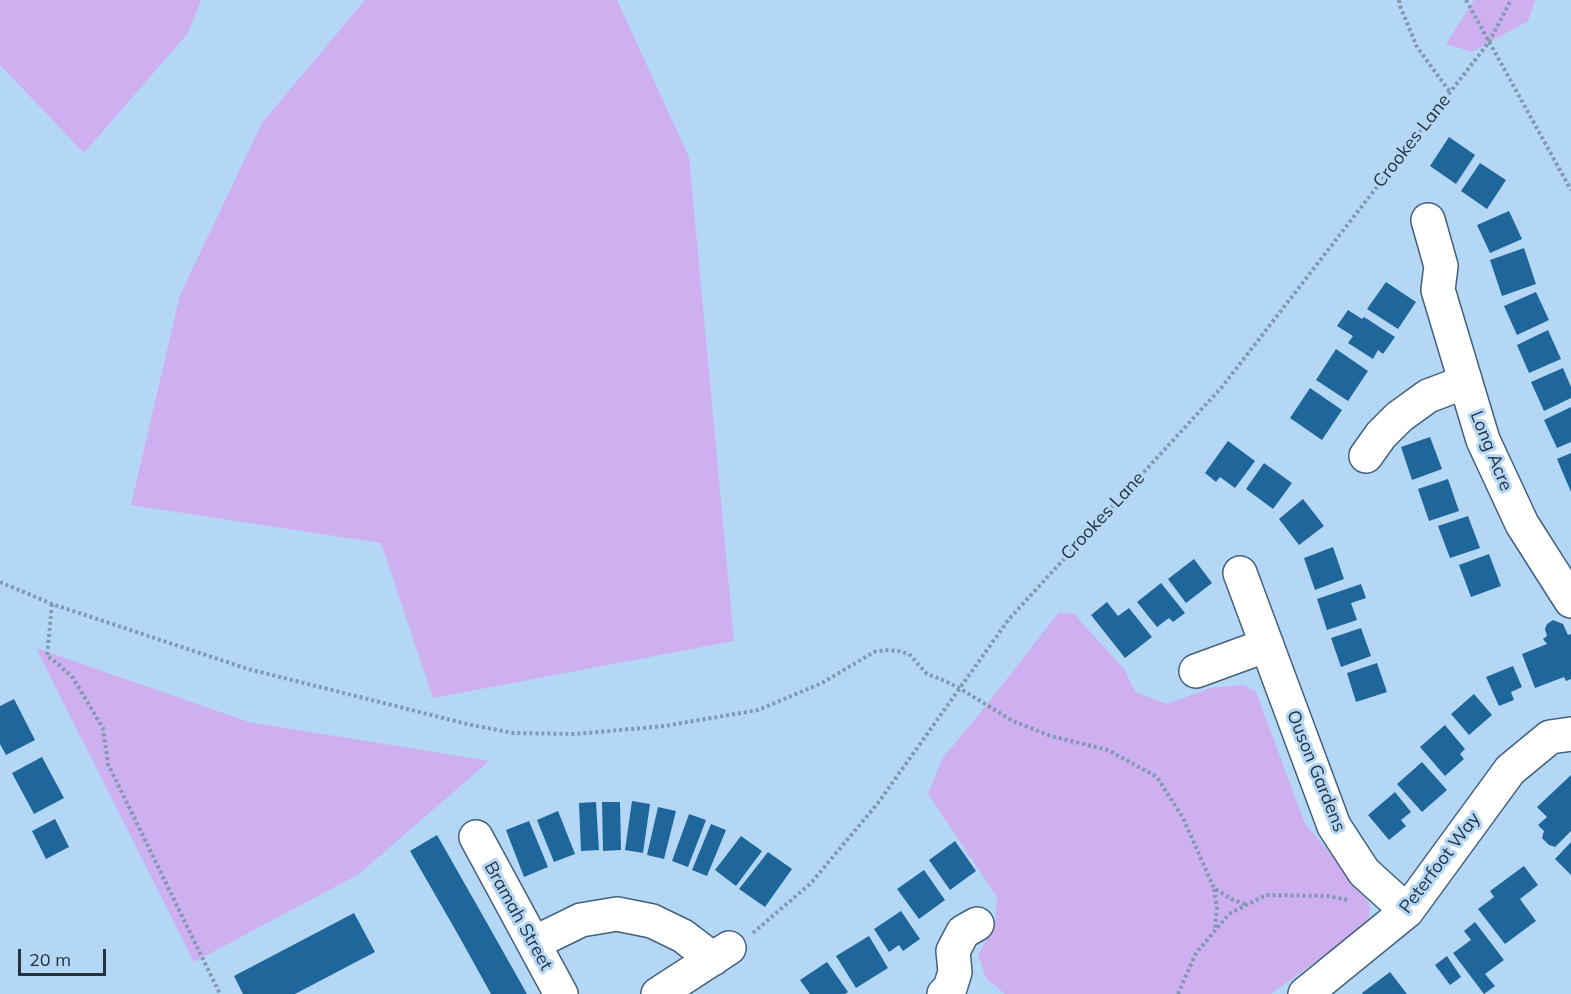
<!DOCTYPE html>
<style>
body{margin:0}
#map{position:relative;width:1571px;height:994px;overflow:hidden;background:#b5d7f6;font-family:Mulish,sans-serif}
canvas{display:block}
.scale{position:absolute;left:18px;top:949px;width:88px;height:27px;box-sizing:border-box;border:3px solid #263340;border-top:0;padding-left:8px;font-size:18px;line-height:21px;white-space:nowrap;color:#263340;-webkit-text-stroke:4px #b5d7f6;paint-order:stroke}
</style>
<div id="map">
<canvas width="1571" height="994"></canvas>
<div class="scale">20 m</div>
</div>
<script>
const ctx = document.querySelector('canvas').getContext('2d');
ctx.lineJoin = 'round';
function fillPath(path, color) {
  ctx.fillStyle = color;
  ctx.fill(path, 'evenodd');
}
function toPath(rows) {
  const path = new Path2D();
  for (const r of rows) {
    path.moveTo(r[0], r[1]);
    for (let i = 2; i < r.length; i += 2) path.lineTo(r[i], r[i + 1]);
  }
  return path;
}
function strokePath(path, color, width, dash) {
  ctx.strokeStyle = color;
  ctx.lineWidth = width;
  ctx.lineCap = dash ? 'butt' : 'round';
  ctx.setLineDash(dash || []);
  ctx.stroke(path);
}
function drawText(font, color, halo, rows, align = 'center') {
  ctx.font = font + ' Mulish,sans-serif';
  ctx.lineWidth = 6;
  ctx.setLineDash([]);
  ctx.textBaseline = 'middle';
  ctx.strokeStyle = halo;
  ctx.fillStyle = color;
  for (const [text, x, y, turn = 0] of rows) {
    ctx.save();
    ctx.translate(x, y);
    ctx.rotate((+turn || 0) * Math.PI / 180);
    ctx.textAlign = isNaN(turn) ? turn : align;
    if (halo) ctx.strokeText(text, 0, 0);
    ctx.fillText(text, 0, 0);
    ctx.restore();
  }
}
fillPath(toPath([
 [0,0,201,0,188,33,84,153,0,65],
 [365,0,617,0,689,157,734,641,433,698,381,543,131,505,180,295,262,123],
 [1474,0,1535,0,1528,21,1472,52,1446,44],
 [1059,612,1074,614,1124,669,1135,692,1167,704,1211,688,1244,685,1256,692,1305,824,1355,881,1370,905,1369,920,1350,937,1271,994,1005,994,986,978,978,955,995,924,997,897,928,794,942,759,981,712],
 [36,648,249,722,489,761,359,874,194,962]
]), '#ceaff0');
fillPath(toPath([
 [1449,137,1475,155,1456,184,1430,166],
 [1480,163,1506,180,1487,209,1461,191],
 [1509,211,1522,239,1490,253,1477,225],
 [1524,248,1536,284,1502,296,1490,260],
 [1386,282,1416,302,1398,329,1367,309],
 [1536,292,1549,320,1517,335,1504,306],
 [1348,310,1362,319,1364,317,1395,337,1383,354,1378,350,1373,359,1348,343,1353,336,1337,326],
 [1548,330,1561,359,1529,373,1517,345],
 [1336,349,1368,371,1348,401,1316,380],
 [1563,368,1571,387,1571,398,1544,411,1531,382],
 [1310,388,1342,410,1322,440,1290,418],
 [1571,407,1571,442,1557,448,1544,420],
 [1430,437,1442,469,1412,480,1401,447],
 [1228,441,1255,461,1235,488,1220,477,1216,482,1205,473],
 [1571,453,1571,492,1557,459],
 [1264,463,1292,483,1273,509,1246,489],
 [1448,479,1459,511,1429,521,1418,489],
 [1303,499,1324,526,1299,545,1279,519],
 [1468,516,1480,548,1450,558,1438,526],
 [1333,547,1344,579,1315,590,1304,558],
 [1489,554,1501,586,1471,597,1459,565],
 [1194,559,1212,583,1186,603,1168,579],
 [1161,583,1185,613,1173,622,1169,618,1157,627,1137,602],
 [1361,584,1366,598,1351,603,1357,620,1327,630,1317,599],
 [1107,602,1118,616,1129,608,1152,637,1125,658,1091,615],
 [1553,620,1563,624,1568,635,1571,634,1571,679,1566,681,1564,677,1535,688,1522,654,1547,644,1543,639,1547,636,1545,629,1547,624],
 [1361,628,1371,656,1341,667,1331,638],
 [1377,663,1387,692,1356,702,1347,673],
 [1513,666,1522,687,1511,692,1514,700,1499,706,1486,677],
 [1474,694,1492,715,1469,735,1451,714],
 [14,699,35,740,6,755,0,744,0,706],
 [1445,725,1465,749,1460,754,1464,759,1445,776,1420,747],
 [42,757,64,798,34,814,12,773],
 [1422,762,1447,790,1422,812,1397,784],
 [1571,775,1571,831,1555,847,1549,845,1542,838,1544,831,1538,825,1547,817,1537,807],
 [1395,792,1411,812,1401,820,1406,826,1389,840,1368,815],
 [632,801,650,804,643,853,625,850],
 [596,802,599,850,581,851,579,803],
 [602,802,620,802,621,850,603,851],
 [658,807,676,811,664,859,647,855],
 [558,811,575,854,554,862,537,820],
 [689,814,706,820,688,867,672,861],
 [55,819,69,847,46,859,32,831],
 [529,821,548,867,524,877,506,830],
 [711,824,726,830,707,876,692,870],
 [437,835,487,923,527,994,491,994,460,938,410,851],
 [741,836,762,851,736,886,715,870],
 [955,841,976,871,950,890,929,860],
 [1571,842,1571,875,1555,859],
 [768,852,792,869,765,907,739,889],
 [1524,866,1538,885,1520,899,1536,921,1505,944,1478,909,1494,897,1490,891],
 [924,870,945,900,919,919,897,889],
 [901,911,920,939,903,951,899,945,889,952,874,929],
 [354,913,375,952,295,994,243,994,234,976],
 [1475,922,1504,960,1485,974,1495,986,1484,994,1453,953,1471,940,1464,931],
 [869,936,888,968,856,988,836,956],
 [1447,956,1461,977,1450,985,1435,965],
 [827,962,848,992,845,994,810,994,800,980],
 [1390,972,1407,994,1363,994,1362,993]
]), '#1f669b');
const minor = toPath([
 [1428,220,1441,266,1438,290,1483,440,1522,524,1571,601],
 [1366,456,1381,435,1399,417,1428,396,1465,382],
 [1240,573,1334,826,1364,872,1407,911],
 [1196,671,1267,645],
 [476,837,561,994],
 [534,943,581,920,617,914,652,921,683,936,713,959],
 [658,994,729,948],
 [944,994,950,988,955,972,953,951,963,932,977,924],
 [1305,994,1407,911,1510,770,1550,737,1571,734]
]);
strokePath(minor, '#42617c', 36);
strokePath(toPath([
 [1399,0,1400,6,1417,47,1450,92],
 [1466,0,1571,190],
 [0,582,52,604,248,669,467,724,513,733,576,734,664,726,758,710,822,683,874,652,885,650,898,651,909,654,927,674,941,679,959,688,1013,721,1051,736,1108,750,1157,777,1183,818,1214,888,1231,899,1247,905],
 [52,604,47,656,57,663,73,678,103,728,108,764,220,994],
 [1214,889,1217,908,1215,929],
 [753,933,811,883,878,803,1009,619,1222,387,1489,42,1511,0],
 [1178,994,1196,953,1229,914,1266,895,1327,896,1348,900]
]), '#7f9ab2', 4, [3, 3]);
strokePath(minor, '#fff', 33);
drawText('18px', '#263340', '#b5d7f6', [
 ["Crookes Lane",1412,141,-52],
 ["Long Acre",1491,451,68],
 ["Crookes Lane",1103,516,-47],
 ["Ouson Gardens",1316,771,68],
 ["Peterfoot Way",1440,863,-53],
 ["Bramah Street",518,916,61]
]);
</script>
